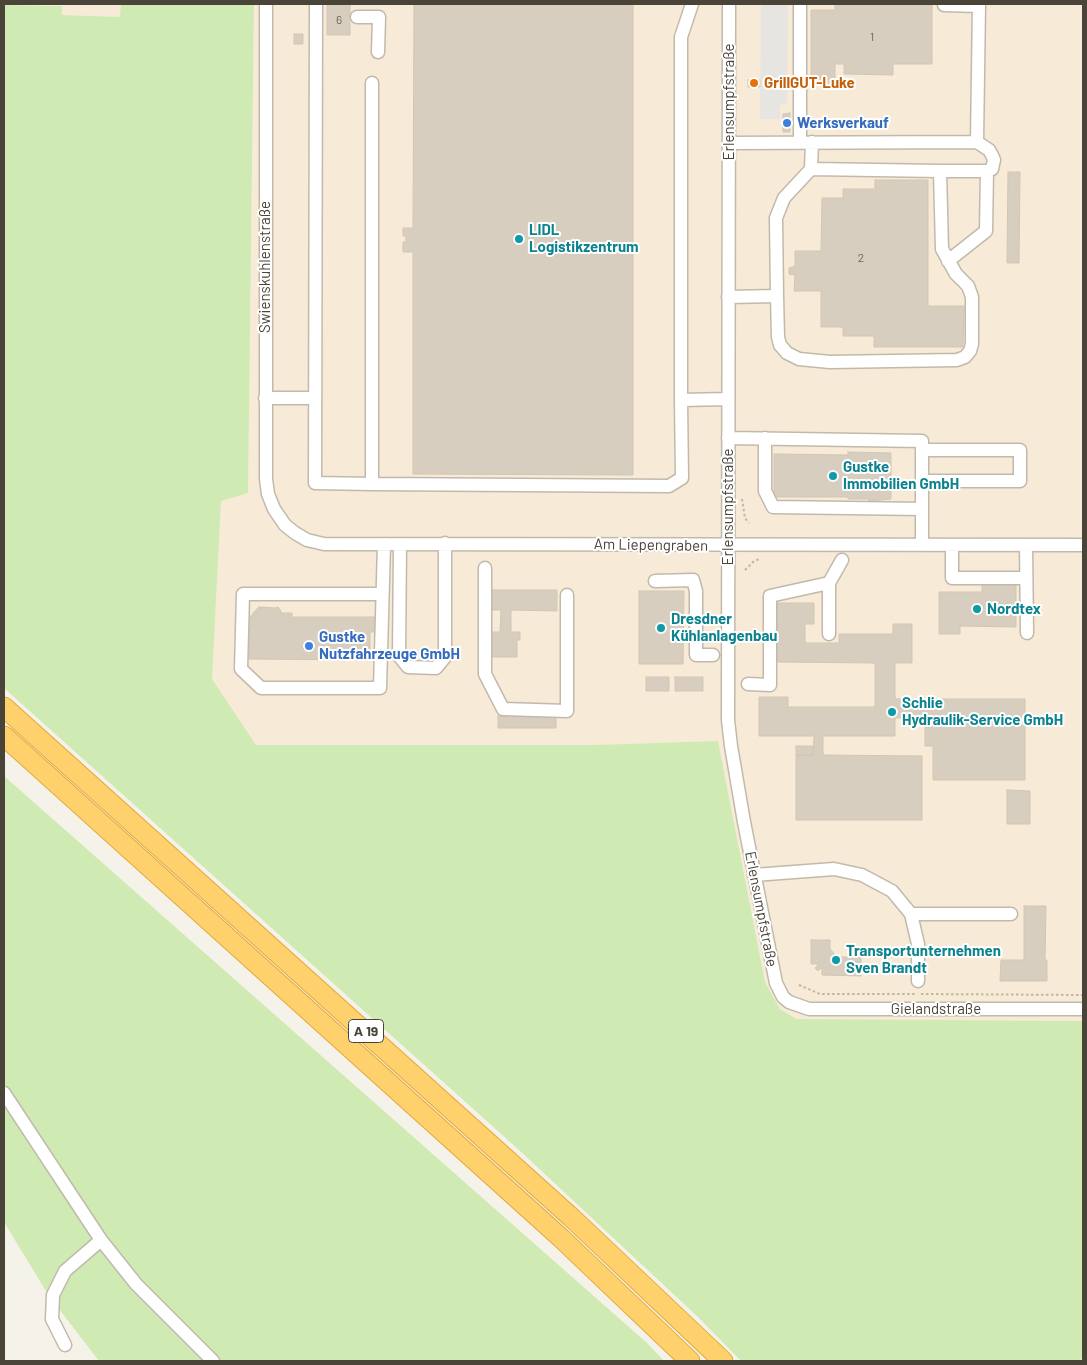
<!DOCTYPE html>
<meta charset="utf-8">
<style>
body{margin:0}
#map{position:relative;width:1087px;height:1365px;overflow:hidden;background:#f5f2ea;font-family:Barlow,sans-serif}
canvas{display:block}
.frame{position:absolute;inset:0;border:5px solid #4a4338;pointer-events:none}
</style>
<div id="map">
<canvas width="1087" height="1365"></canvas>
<div class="frame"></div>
</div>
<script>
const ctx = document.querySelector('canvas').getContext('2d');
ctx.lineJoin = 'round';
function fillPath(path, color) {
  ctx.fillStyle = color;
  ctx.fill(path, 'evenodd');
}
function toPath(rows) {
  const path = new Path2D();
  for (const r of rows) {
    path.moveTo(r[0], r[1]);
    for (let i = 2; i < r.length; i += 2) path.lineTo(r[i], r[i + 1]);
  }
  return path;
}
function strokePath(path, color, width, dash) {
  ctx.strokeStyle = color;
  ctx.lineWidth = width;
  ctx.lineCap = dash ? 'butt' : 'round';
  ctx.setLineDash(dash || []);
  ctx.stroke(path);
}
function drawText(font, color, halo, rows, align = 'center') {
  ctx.font = font + ' Barlow,sans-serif';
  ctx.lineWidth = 4;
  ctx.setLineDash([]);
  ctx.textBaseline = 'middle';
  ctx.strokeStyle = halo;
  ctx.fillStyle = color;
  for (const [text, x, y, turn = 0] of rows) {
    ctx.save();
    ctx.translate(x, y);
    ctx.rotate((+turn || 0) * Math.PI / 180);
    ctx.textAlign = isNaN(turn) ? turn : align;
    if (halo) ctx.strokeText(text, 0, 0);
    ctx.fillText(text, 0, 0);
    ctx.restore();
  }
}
fillPath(toPath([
 [4,4,121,4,121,17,61,15,61,6],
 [254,4,1083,4,1083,1021,797,1019,780,1008,765,982,718,741,594,745,256,745,212,679,221,501,248,492]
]), '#f7ead6');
fillPath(toPath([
 [121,4,254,4,248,493,221,501,212,679,256,745,594,745,718,741,765,982,780,1009,797,1019,1083,1021,1083,1359,1075,1361,741,1361,698,1317,519,1150,4,688,4,5,62,6,62,15,120,17],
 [4,776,647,1343,664,1361,99,1361,49,1296,4,1222]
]), '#d0eab3');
fillPath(toPath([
 [761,4,788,4,787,104,780,105,780,119,760,119]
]), '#e7e5e2');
const building = toPath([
 [327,4,350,4,350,35,327,35,327,4],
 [414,4,633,4,633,475,413,474,413,252,403,252,403,242,406,242,406,236,403,236,403,228,413,228,414,4],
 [835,4,932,4,932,64,893,64,893,75,844,74,844,64,835,64,835,85,811,85,811,10,835,10,835,4],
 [294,34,303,34,303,44,294,44,294,34],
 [748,80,760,80,760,87,748,87,748,80],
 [790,113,790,132,783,132,783,114,790,113],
 [1008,172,1020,172,1019,263,1007,263,1008,172],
 [875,180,928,180,928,306,964,306,963,347,874,347,874,336,843,336,843,327,821,327,821,291,794,291,795,275,789,274,789,268,795,266,795,251,821,251,822,198,843,198,843,189,875,189,875,180],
 [848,452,891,453,891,499,869,501,869,499,848,499,848,497,774,497,774,454,848,455,848,452],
 [985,583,1014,583,1016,585,1016,627,960,626,960,634,939,634,939,592,982,592,982,586,985,583],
 [491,590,557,590,557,611,511,610,511,632,520,632,520,640,517,640,517,657,490,657,490,632,500,632,501,610,491,610,491,590],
 [639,591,684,591,683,664,639,664,639,591],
 [777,603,814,603,814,624,805,624,805,643,839,643,839,634,893,634,893,624,912,624,912,663,895,663,895,699,1025,699,1025,780,933,780,933,746,925,746,925,727,933,727,933,717,895,718,895,736,823,736,823,755,922,756,922,820,796,820,796,755,813,755,814,736,759,736,759,697,788,697,788,707,875,707,875,663,777,662,777,603],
 [259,607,276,608,278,607,281,611,281,613,292,613,292,617,376,617,376,632,370,632,370,660,249,659,249,616,252,616,253,613,259,607],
 [646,677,669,677,669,691,646,691,646,677],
 [675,677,703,677,703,691,675,691,675,677],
 [498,716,556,717,556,728,498,728,498,716],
 [796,746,813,746,813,755,796,755,796,746],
 [1007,790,1030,791,1030,824,1007,824,1007,790],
 [1024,906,1046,906,1045,960,1047,960,1047,981,1000,981,1001,960,1024,960,1024,906],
 [811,940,830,940,830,949,837,957,861,957,861,976,822,975,822,969,821,968,818,971,815,968,818,965,817,964,811,964,811,940]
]);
fillPath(building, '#d7cebf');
strokePath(building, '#d3c7b2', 1);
const minor = toPath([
 [266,4,266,479,268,494,274,509,285,525,295,533,307,540,324,544,1083,545],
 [316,4,315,483,372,484],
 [692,4,681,37,681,400,728,399],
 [729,4,728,720,731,746,744,822,776,983,783,997,789,1002,809,1009,1083,1009],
 [800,4,800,142],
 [944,5,979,6],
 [357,17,379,17,378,52],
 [372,83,372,484,669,486,682,478,681,400],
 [729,143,977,142,979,4],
 [811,169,812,142],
 [940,171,987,171,992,169,994,160,992,155,989,150,977,142],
 [948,261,986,231,987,171],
 [728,297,777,296,778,337,780,345,787,353,799,359,830,362,957,360,965,357,970,351,972,344,972,297,968,286,956,274,942,249,940,171,811,169,784,198,776,218,777,296],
 [265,398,314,398],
 [728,438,922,441,922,545],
 [765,438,765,491,773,507,922,509],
 [922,450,1020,450,1020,481,922,481],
 [400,544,399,656,408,667,436,668,445,657,445,543],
 [952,545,952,578,1026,578],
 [1026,545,1027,633],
 [485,568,485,674,503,709,567,711,567,595],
 [655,581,693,580,696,591,696,655,713,655],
 [382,594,243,594,241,669,261,688,380,688,384,544],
 [829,634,829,583,842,560],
 [748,684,770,685,770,596,829,583],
 [754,875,834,869,862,875,892,891,911,914,918,944,918,981],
 [911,914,1011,914],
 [4,1093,101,1240,136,1284,213,1361],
 [65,1345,52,1319,53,1295,65,1271,101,1240]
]);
const highway = toPath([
 [4,707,572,1218,723,1361],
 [4,736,561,1238,690,1361]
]);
strokePath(minor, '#c1baac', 15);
strokePath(highway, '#e2a738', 21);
strokePath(toPath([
 [742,499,745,518,749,523],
 [745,570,753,562,759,559],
 [799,985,820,994,916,994],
 [921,994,1083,995]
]), '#c4b79d', 2, [2.5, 2.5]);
strokePath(minor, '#fff', 12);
strokePath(highway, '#ffd16c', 19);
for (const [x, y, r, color] of [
 [754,83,5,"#e8710a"],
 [787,123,5,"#3f7fe0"],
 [519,239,5,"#0f9aa8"],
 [833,476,5,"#0f9aa8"],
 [977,609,5,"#0f9aa8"],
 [661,628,5,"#0f9aa8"],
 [309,646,5,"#3f7fe0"],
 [892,712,5,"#0f9aa8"],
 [836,960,5,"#0f9aa8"]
]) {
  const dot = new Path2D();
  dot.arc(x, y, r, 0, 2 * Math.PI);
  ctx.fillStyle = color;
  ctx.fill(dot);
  strokePath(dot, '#fff', 2);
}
drawText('12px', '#6d665a', null, [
 ["6",339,20],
 ["1",872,37],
 ["2",861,258]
]);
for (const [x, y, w] of [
 [366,1031,35]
]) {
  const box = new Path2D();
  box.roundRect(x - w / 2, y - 11.5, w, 23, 4);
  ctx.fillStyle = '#fff';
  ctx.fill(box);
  strokePath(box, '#4a4338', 1);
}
drawText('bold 14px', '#4a4338', null, [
 ["A 19",366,1031]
]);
drawText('bold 15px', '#c56008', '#fff', [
 ["GrillGUT-Luke",764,83]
], 'left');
drawText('15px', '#4a4338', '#fff', [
 ["Erlensumpfstraße",729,102,-90],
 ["Swienskuhlenstraße",265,267,-90],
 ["Erlensumpfstraße",728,507,-90],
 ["Am Liepengraben",651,545,1],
 ["Erlensumpfstraße",761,909,79],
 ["Gielandstraße",936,1009]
]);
drawText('bold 15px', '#366cbe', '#fff', [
 ["Werksverkauf",797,123],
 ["Gustke",319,637],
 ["Nutzfahrzeuge GmbH",319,654]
], 'left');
drawText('bold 15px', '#0d838f', '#fff', [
 ["LIDL",529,230],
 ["Logistikzentrum",529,247],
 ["Gustke",843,467],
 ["Immobilien GmbH",843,484],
 ["Nordtex",987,609],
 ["Dresdner",671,619],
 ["Kühlanlagenbau",671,636],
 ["Schlie",902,703],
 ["Hydraulik-Service GmbH",902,720],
 ["Transportunternehmen",846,951],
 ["Sven Brandt",846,968]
], 'left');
</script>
